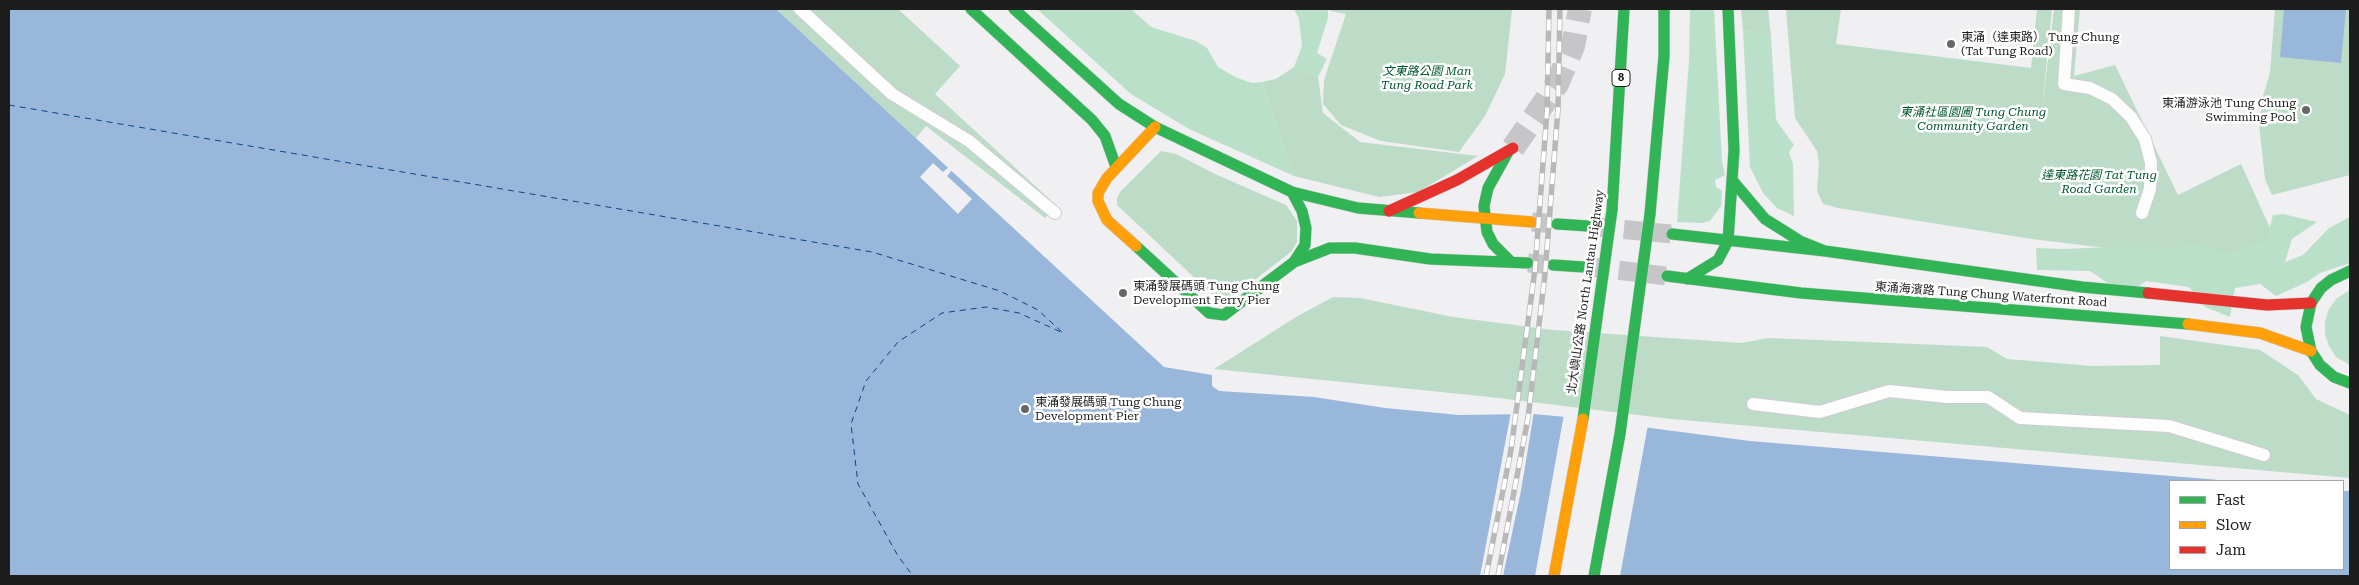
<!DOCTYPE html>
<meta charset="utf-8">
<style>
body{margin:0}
#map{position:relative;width:2359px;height:585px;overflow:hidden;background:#f0eff1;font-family:"Roboto Serif",serif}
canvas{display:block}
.frame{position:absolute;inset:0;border:10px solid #1d1d1e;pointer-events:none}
.legend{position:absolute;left:2169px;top:480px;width:175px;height:90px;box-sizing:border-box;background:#fff;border:1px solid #a5a5a5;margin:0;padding:6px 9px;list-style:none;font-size:15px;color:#1d1d1e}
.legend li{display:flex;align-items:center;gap:10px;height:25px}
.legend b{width:25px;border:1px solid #a5a5a5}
</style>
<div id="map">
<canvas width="2359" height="585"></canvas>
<div class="frame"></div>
<ul class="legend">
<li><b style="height:6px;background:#30b455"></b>Fast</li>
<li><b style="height:6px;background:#ff9f0a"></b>Slow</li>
<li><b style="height:6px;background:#e5322d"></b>Jam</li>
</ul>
</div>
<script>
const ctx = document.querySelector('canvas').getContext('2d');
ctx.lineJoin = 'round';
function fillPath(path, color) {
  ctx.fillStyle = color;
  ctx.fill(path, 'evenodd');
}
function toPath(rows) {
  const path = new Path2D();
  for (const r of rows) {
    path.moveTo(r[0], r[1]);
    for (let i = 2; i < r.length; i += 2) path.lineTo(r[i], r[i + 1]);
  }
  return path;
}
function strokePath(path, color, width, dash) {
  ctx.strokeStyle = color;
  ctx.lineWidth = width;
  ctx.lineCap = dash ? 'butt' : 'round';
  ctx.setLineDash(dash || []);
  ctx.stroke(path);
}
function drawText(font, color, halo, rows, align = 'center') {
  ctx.font = font + ' "Roboto Serif","Noto Sans TC",serif';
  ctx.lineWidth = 5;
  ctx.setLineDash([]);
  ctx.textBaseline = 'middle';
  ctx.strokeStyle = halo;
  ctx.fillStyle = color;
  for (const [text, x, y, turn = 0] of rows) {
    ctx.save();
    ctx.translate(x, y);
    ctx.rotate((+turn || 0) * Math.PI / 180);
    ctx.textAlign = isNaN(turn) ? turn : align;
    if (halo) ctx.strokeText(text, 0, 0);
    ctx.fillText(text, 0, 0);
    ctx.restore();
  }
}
fillPath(toPath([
 [776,9,898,9,960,66,935,94,1057,206,1045,218,926,126,916,138],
 [1330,9,1512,9,1505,74,1485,116,1459,152,1381,141,1341,125,1323,104,1324,80,1346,14,1330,11],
 [1741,9,1768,9,1771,36,1743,30],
 [1786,9,1841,9,1836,44,2031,68,2037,9,2052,9,2042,110,2054,9,2080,9,2074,76,2115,65,2178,195,2241,164,2280,250,2221,262,2032,239,1838,208,1823,204,1817,191,1819,164,1817,151,1795,118],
 [2275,9,2350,9,2350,175,2272,195,2265,179,2259,124,2263,96,2270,73],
 [1294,67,1318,77,1323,113,1360,142,1478,156,1418,192,1379,197,1294,176,1262,82,1276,79],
 [1161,151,1176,154,1215,174,1286,205,1297,221,1297,242,1291,252,1231,298,1223,300,1215,297,1117,205,1117,198,1121,191],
 [1333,297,1360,298,1453,317,1553,330,1742,343,1768,338,1987,347,2007,359,2093,366,2160,365,2160,336,2260,350,2298,375,2316,399,2350,415,2350,478,1671,419,1490,397,1214,369,1296,317]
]), '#bcdcc8');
fillPath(toPath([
 [1037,9,1131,9,1151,27,1196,41,1207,48,1218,67,1237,78,1252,83,1262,82,1294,176,1189,129,1131,94],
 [1294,9,1328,9,1328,18,1317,53,1327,59,1318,77,1294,67,1302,46,1299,19],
 [1690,9,1714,9,1722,161,1725,175,1715,180,1716,187,1722,191,1721,206,1710,221,1702,223,1677,222,1689,60],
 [1743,30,1771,36,1776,120,1794,145,1789,152,1793,164,1794,216,1777,208,1763,193,1750,167],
 [2283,214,2317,222,2292,239,2285,262,2303,255,2329,228,2350,217,2350,263,2320,273,2307,282,2276,296,2260,284,2235,288,2230,317,2205,307,2189,287,2146,281,2125,295,2090,271,2037,270,2036,248,2064,249,2133,246,2170,250,2192,242,2226,254,2266,241,2273,215],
 [2350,290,2350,365,2336,357,2329,346,2325,334,2325,321,2329,309,2337,298]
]), '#bbe0c9');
fillPath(toPath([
 [9,9,776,9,1164,367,1212,375,1212,386,1219,391,1314,397,1385,408,1459,415,1533,414,1566,417,1750,441,2231,481,2170,481,2170,569,2343,569,2343,491,2350,491,2350,576,9,576],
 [2284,9,2346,9,2341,63,2280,57]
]), '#99b6db');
fillPath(toPath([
 [933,163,943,172,950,166,953,169,947,176,972,199,958,214,920,177],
 [1511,412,1534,412,1521,491,1503,576,1480,576],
 [1564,414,1648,425,1620,576,1535,576]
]), '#f0eff1');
strokePath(toPath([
 [9,105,872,252,1000,291,1038,310,1063,333,1019,313,986,307,942,313,898,342,866,381,851,424,858,484,898,556,913,576]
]), '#0b4484', 1, [6, 5]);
strokePath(toPath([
 [1532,222,1557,224],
 [1596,227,1672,234],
 [1528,263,1553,265],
 [1591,267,1667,276]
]), '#c6c5c7', 19, [19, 9]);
strokePath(toPath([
 [1513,148,1557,84,1573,46,1580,9]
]), '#c6c5c7', 24, [24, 12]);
const street = toPath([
 [800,9,892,94,969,141,1055,213],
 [2069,9,2064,84,2090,88,2112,99,2131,117,2145,139,2151,163,2150,189,2142,213],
 [1753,404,1820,412,1889,391,1947,397,1988,397,2020,418,2169,426,2264,455]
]);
const fast = toPath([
 [971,9,1092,120,1105,136,1116,167],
 [1014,9,1119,104,1155,127,1292,192,1358,208,1419,213],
 [1508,152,1488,188,1484,206,1487,232,1493,244,1510,261],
 [1732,180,1765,219,1800,241,1825,251],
 [1292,192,1302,211,1306,228,1305,245,1294,262],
 [1612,210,1624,9],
 [1650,214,1664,56,1664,9],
 [1557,224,1588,226],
 [1672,234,1825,251,2082,287,2148,293],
 [1136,246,1209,313,1224,315,1294,262,1330,248,1355,248,1430,259,1528,263],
 [1553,265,1584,267],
 [2350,271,2331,280,2321,288,2311,303,2306,327,2311,351,2320,365,2334,377,2350,383],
 [1667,276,1801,293,2188,324],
 [1687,279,1718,260,1728,241,1734,150,1728,9]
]);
const slow = toPath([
 [1419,213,1532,222],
 [1136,246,1107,220,1098,201,1098,193,1107,178,1155,127],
 [2188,324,2260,333,2311,351]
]);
const jam = toPath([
 [1389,211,1457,180,1513,148],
 [2148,293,2267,305,2311,303]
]);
strokePath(street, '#cecdcf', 14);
strokePath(fast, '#cecdcf', 12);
strokePath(slow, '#cecdcf', 12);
strokePath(jam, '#cecdcf', 12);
strokePath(street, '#fdfdfd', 12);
strokePath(fast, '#30b455', 11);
strokePath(slow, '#ff9f0a', 11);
strokePath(jam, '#e5322d', 11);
const rail = toPath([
 [1486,576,1511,450,1535,269,1547,111,1549,9],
 [1498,576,1528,418,1545,274,1558,109,1560,9]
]);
strokePath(rail, '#b8b8b9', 5.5);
strokePath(rail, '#fff', 4, [11]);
const fastBridge = toPath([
 [1583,419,1612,210],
 [1594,576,1620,434,1650,214]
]);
const slowBridge = toPath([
 [1554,576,1583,419]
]);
strokePath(fastBridge, '#cecdcf', 12, []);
strokePath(slowBridge, '#cecdcf', 12, []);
strokePath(fastBridge, '#30b455', 11);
strokePath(slowBridge, '#ff9f0a', 11);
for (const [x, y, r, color] of [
 [1951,44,5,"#676668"],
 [2306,110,5,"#676668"],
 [1123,293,5,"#676668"],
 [1025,409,5,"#676668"]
]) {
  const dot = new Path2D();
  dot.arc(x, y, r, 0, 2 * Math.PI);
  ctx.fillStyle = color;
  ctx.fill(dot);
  strokePath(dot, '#fff', 2);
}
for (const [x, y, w] of [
 [1621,78,18]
]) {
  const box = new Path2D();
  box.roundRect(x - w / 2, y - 8.5, w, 17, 4);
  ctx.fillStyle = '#fff';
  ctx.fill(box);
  strokePath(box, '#1d1d1e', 1);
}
drawText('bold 11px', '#1d1d1e', null, [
 ["8",1621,78]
]);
drawText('12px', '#1d1d1e', '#fff', [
 ["東涌（達東路） Tung Chung",1961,37],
 ["(Tat Tung Road)",1961,51],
 ["東涌游泳池 Tung Chung",2296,103,"right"],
 ["Swimming Pool",2296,117,"right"],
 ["東涌發展碼頭 Tung Chung",1133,286],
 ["Development Ferry Pier",1133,300],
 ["東涌發展碼頭 Tung Chung",1035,402],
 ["Development Pier",1035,416]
], 'left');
drawText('italic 12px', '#005732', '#fff', [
 ["文東路公園 Man",1427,71],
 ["Tung Road Park",1427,85],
 ["東涌社區園圃 Tung Chung",1973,112],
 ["Community Garden",1973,126],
 ["達東路花園 Tat Tung",2099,175],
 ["Road Garden",2099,189]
]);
drawText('12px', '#1d1d1e', '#fff', [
 ["北大嶼山公路 North Lantau Highway",1586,292,-82],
 ["東涌海濱路 Tung Chung Waterfront Road",1991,295,4]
]);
</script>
